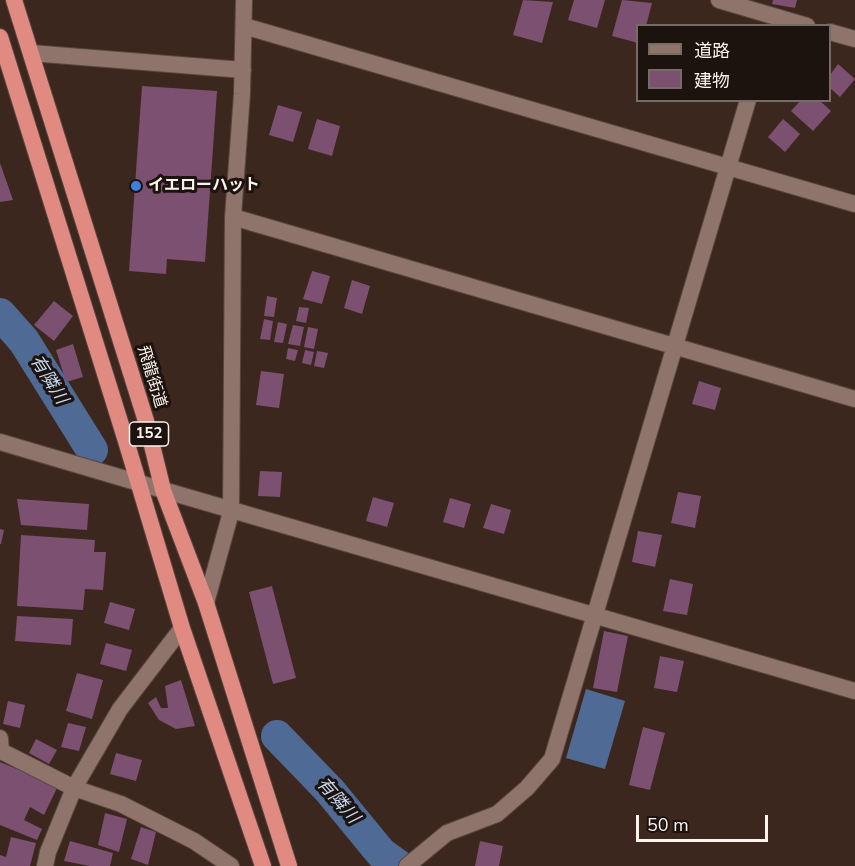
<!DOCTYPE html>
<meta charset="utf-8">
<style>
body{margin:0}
#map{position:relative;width:855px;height:866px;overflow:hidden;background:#3c271e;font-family:"Nunito Sans","Noto Sans JP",sans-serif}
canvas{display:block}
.legend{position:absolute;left:636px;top:24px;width:195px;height:78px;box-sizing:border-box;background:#1c120e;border:2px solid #766c67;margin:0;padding:8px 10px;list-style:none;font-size:18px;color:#fef2ed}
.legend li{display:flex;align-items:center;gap:12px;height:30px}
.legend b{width:30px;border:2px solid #766c67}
.scale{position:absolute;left:636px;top:815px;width:132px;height:27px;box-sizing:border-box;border:3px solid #fef2ed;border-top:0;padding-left:8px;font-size:18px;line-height:21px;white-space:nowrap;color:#fef2ed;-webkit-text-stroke:4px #1c120e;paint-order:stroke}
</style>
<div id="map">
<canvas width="855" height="866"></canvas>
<ul class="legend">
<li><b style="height:8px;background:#8e746a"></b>道路</li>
<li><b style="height:16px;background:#7b5071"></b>建物</li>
</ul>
<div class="scale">50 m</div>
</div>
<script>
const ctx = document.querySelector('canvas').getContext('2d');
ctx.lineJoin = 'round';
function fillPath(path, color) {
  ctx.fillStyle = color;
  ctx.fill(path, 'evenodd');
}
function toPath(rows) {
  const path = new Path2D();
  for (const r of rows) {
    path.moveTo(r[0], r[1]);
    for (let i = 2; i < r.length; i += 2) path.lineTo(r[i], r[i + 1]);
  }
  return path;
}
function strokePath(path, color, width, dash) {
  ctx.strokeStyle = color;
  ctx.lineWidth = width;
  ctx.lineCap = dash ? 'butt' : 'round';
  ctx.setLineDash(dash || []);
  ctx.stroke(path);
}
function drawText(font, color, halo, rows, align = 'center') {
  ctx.font = font + ' "Nunito Sans","Noto Sans JP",sans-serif';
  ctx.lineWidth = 6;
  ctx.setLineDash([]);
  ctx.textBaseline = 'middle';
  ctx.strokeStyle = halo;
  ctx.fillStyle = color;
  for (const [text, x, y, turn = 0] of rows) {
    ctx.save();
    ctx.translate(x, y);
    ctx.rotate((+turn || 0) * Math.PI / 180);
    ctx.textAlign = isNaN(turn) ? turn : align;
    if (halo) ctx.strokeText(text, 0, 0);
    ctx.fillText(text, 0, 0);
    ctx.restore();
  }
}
fillPath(toPath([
 [586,689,625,701,605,769,566,758]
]), '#4e6a95');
strokePath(toPath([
 [0,314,24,341,92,450],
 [277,736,330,791,381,853,399,866]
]), '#4e6a95', 32);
fillPath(toPath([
 [523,0,553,2,542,43,513,35],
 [574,0,605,0,597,28,568,20],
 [622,0,652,3,646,26,638,26,638,43,612,36],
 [773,0,797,0,795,8,772,4],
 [838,64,855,79,840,97,830,88,830,75],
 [142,86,217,91,205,262,167,259,166,274,129,271],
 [801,100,819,100,831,111,813,131,791,111],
 [278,105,302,112,293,142,269,135],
 [317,119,340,126,332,156,308,149],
 [783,119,800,134,785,152,768,137],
 [0,163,13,200,0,202],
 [312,271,330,276,322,304,303,299],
 [352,280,370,286,362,314,344,308],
 [267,296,277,298,274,317,264,316],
 [54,301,73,316,54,341,34,325],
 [299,307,309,308,306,323,296,321],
 [264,319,273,321,270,340,260,339],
 [278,322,287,324,283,343,274,342],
 [293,325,304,327,300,346,288,344],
 [308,327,318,329,314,349,304,347],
 [73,344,83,377,66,382,56,350],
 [288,348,298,350,295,361,286,359],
 [305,350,314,352,311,365,302,363],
 [317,351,328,353,324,368,314,366],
 [261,371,284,374,279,408,256,405],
 [699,381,721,388,715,410,692,404],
 [260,471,282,472,280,497,258,496],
 [678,492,701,496,695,528,671,523],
 [373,497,394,503,387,527,366,521],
 [450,498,471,504,464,528,443,522],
 [17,499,89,504,87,530,21,525],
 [491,504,511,510,504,534,483,528],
 [0,529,4,530,1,544,0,544],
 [638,531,662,535,655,567,632,562],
 [21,535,95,540,94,552,106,552,103,590,85,589,83,610,17,606],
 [670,579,693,584,687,615,663,611],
 [272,586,296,678,273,684,249,592],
 [110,602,135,609,129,630,104,623],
 [17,616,73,619,71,645,15,641],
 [604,631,628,636,617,692,593,688],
 [106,643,132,650,126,671,100,664],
 [660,656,684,661,677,692,654,688],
 [77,673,103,680,92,719,66,711],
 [181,680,195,726,176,729,159,720,148,703,156,697,161,708,168,708,165,686],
 [8,701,25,705,20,728,3,724],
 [68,723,86,727,79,751,61,747],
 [643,727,665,733,650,790,629,785],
 [36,739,57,750,49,764,29,753],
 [116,753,142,760,136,781,110,774],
 [0,762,44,780,57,788,44,815,30,807,24,820,42,829,37,840,0,825],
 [105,813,127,819,119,852,98,845],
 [141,827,156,832,148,865,131,859],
 [11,837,36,843,30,866,0,866,0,855,6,857],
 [70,841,113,853,110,866,90,866,64,861],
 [480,841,503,846,499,866,475,866]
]), '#7b5071');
const minor = toPath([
 [244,26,855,204],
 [31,53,243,70],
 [233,217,855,399],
 [0,442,163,490],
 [206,603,231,512,233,217,242,94,244,0],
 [0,738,1,751,74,788,121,804,194,841,231,866],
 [45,866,48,852,74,788,120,709,182,628],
 [407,866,447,833,497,814,527,788,552,759,748,100]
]);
const tertiary = toPath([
 [163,490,855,691]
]);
const secondary = toPath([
 [719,0,807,26],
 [830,32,855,39]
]);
const trunk = toPath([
 [14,0,146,421,163,490,206,603,289,866],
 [0,37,126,441,182,628,263,866]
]);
strokePath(minor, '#58453e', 18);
strokePath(tertiary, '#58453e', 18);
strokePath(secondary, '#58453e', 18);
strokePath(trunk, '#58453e', 18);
strokePath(minor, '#8e746a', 16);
strokePath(tertiary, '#8e746a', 16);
strokePath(secondary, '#8e746a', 16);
strokePath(trunk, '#e08a82', 16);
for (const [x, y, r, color] of [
 [136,186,6,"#3f7fe0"]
]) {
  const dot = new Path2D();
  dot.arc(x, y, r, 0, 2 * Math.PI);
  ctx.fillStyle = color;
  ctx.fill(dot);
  strokePath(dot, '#1c120e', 2);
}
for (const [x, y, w] of [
 [149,434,39]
]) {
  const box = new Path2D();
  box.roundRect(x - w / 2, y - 12, w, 24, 4.5);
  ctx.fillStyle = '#1c120e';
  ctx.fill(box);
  strokePath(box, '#fef2ed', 1.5);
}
drawText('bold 15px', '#fef2ed', null, [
 ["152",149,434]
]);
drawText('bold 16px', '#fef2ed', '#1c120e', [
 ["イエローハット",148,186]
], 'left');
drawText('16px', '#fef2ed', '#1c120e', [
 ["飛龍街道",151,377,73]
]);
drawText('italic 18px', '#c6d8f3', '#1c120e', [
 ["有隣川",48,380,58],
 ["有隣川",337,801,49]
]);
</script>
